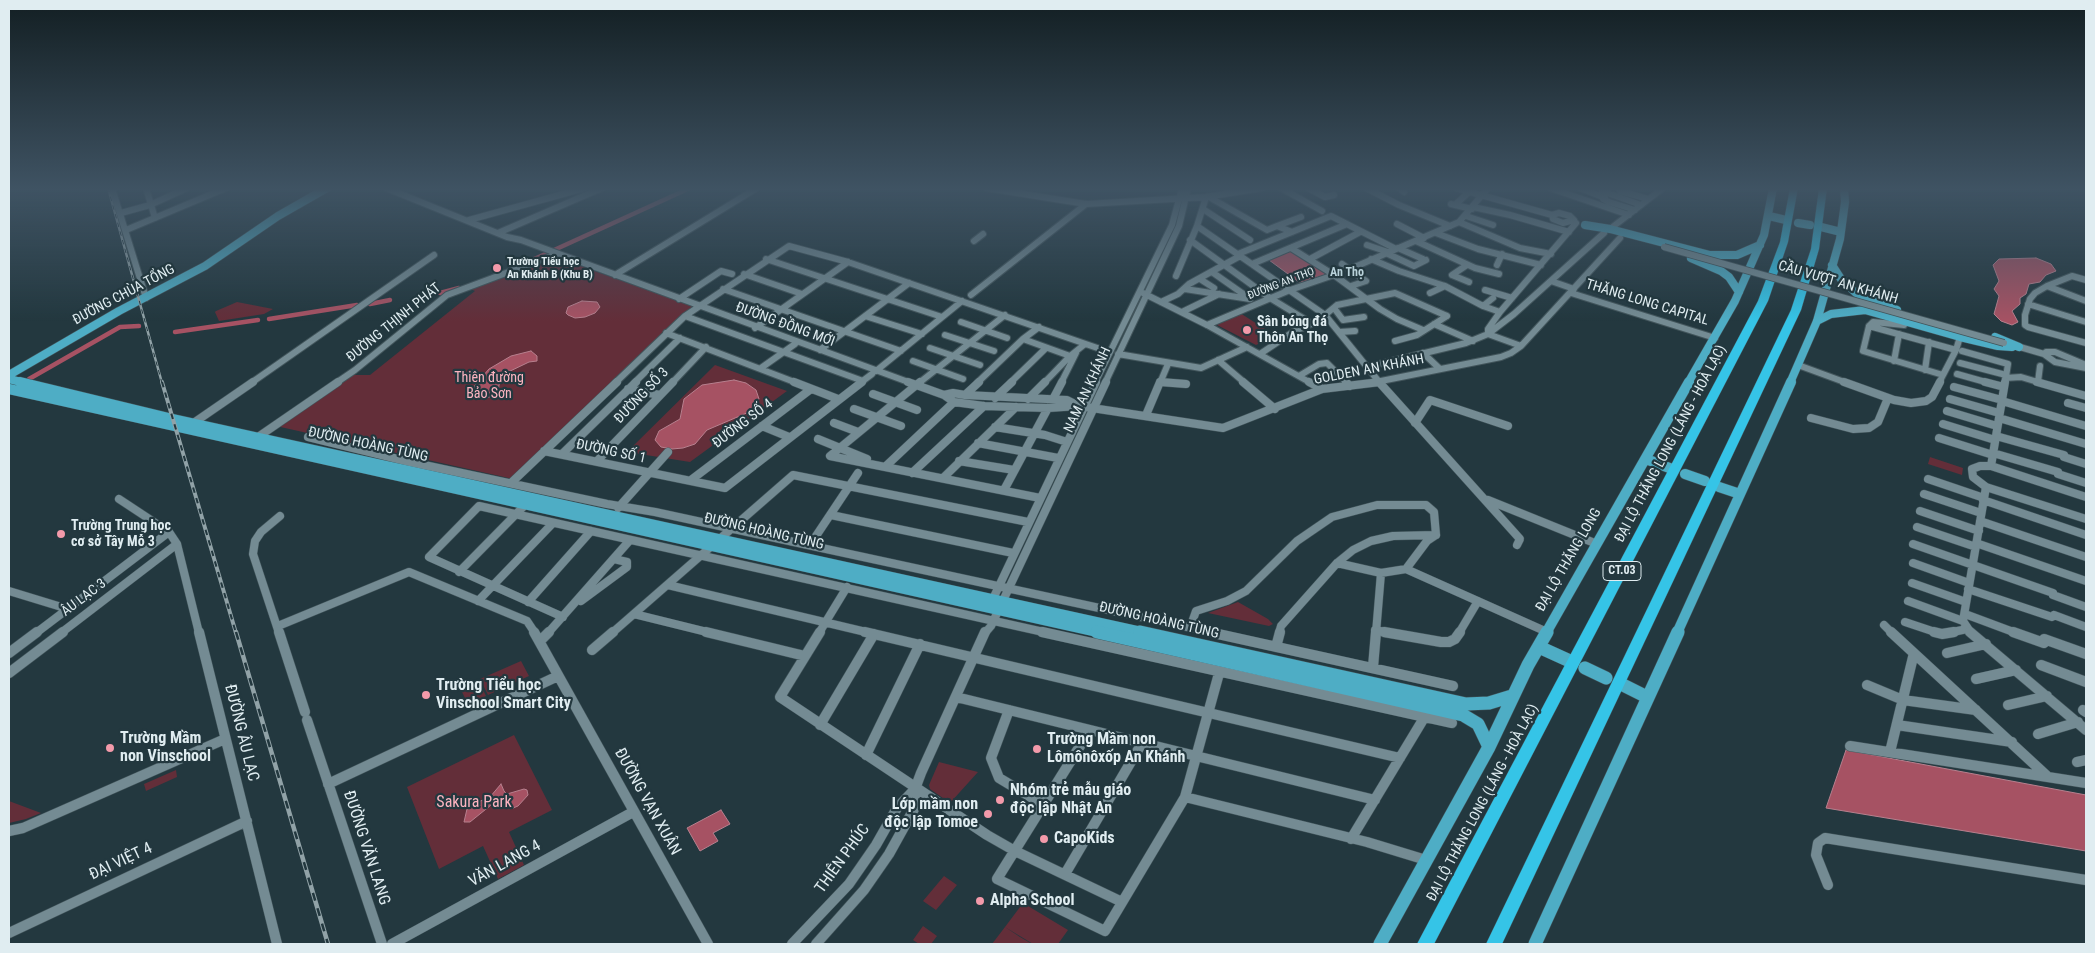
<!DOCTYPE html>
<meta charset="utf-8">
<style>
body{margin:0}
#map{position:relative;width:2095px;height:953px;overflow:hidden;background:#23383f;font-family:"Roboto Condensed",sans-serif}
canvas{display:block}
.frame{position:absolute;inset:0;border:10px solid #e0edf1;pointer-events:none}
</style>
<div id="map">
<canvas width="2095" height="953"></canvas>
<div class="frame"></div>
</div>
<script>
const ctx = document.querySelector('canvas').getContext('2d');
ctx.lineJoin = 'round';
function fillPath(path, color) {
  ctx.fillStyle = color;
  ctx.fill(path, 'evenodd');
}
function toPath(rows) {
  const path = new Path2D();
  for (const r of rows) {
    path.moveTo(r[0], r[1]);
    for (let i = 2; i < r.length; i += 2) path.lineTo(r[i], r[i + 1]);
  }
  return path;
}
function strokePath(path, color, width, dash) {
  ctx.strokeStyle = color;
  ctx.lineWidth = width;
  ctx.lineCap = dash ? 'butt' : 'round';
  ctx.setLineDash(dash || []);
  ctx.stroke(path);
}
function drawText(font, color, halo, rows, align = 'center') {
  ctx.font = font + ' "Roboto Condensed",sans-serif';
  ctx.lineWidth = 4.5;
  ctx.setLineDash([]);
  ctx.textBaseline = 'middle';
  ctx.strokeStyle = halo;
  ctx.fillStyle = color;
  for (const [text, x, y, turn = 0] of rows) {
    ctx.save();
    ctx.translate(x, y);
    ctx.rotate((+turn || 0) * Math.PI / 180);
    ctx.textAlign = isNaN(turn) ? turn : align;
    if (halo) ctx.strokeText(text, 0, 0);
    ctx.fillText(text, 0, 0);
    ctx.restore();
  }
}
fillPath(toPath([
 [555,257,693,306,513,479,276,426,352,375,370,375,475,291,469,288],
 [237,302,273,309,264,314,219,321,215,312,216,311],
 [1240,313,1276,336,1256,345,1215,324],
 [715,365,787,391,690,462,627,452],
 [1930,457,1963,468,1962,475,1928,464],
 [1238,602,1268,619,1273,624,1269,626,1208,613],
 [521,661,529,676,488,695,480,679],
 [478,680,486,696,468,704,460,688],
 [514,735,552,810,509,832,524,865,498,879,483,846,439,869,407,787],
 [939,762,978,772,950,803,930,789,929,785],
 [176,770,177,777,146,791,144,784],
 [9,801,41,813,26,819,9,823],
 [944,876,957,885,936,910,923,901],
 [1023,903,1068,930,1058,944,1033,944,1005,927],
 [923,926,937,936,931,944,919,944,913,940],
 [1005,927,1020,937,1032,944,992,944]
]), '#632e39');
const water = toPath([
 [1290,251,1327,272,1326,274,1304,282,1299,282,1269,260,1290,251],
 [2036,258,2051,264,2056,271,2046,275,2040,282,2029,284,2026,294,2020,298,2020,304,2012,311,2018,322,2012,325,2001,321,1994,314,1999,296,1994,289,1999,281,1993,265,1999,259,2036,258],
 [582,301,597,302,600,307,595,313,585,317,575,318,568,315,566,313,568,307,582,301],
 [531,351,537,356,537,361,529,362,504,374,499,385,498,394,484,399,472,395,475,385,489,369,511,356,531,351],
 [734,380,746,383,756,390,759,399,749,412,707,430,695,444,683,448,672,449,661,447,655,440,659,431,680,419,684,399,702,385,734,380],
 [1846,750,2086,795,2086,851,1826,808,1846,750],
 [501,784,504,791,507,794,524,789,527,790,528,795,518,806,513,808,505,801,496,801,470,822,464,822,467,809,471,805,490,797,501,784],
 [721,810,730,824,713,833,718,841,700,851,687,828,721,810]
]);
fillPath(water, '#a65263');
strokePath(water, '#b7808e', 1);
strokePath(toPath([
 [530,261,690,188],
 [440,293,459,288],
 [370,304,390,300],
 [269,319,357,305],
 [175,332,258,320],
 [29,379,120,327,139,326]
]), '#a65263', 4.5);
const minorFar2 = toPath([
 [112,188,146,298],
 [146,188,155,218],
 [386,188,507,237,521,240,911,383],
 [986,188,1086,204,1206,197,1262,188],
 [1281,188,1322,211],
 [1308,188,1325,197,1334,195],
 [1366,188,1399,205,1450,226],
 [1399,188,1404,192],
 [1456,188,1552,215],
 [1550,188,1629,215],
 [1580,188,1605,198,1603,199,1609,202,1635,210],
 [1602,191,1641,205],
 [1620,191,1648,199],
 [1209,197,1267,230,1277,226,1292,232],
 [1457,203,1469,192],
 [1451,204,1472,209],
 [1473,207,1510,215,1569,232],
 [1203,209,1250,240],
 [121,213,150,205,187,188],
 [1559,213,1570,216,1574,220,1563,223,1553,219,1552,215,1559,213],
 [1466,216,1493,225],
 [469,220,585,188],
 [1459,222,1520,248,1551,254],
 [1397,224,1424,238],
 [1197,226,1325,315,1380,383],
 [1277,226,1301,217],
 [1610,229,1663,188],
 [126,230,226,188],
 [498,233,602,188],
 [1436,233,1478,249,1541,265],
 [1190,240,1270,298,1311,323],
 [974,241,983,234],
 [1416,241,1475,268,1499,274],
 [1367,245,1388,252],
 [1291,248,1334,275],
 [1398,248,1423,259],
 [1386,253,1414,266,1426,260],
 [1238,254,1331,216,1396,249],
 [766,259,942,317],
 [1310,259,1360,232],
 [1371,259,1399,271,1445,286,1430,293],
 [1252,264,1347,224],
 [1342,264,1366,281,1351,286],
 [1467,265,1452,275,1469,282],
 [1497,265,1502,254],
 [1350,269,1459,222,1488,188],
 [1212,272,1249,298],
 [744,274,802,294],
 [615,275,757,188],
 [1334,275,1380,309,1397,319,1423,330],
 [1176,276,1197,226,1206,197],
 [1200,279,1214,288],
 [2086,280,2072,276,2047,286,2035,293,2030,299,2025,315,2025,325,2028,327,2086,343],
 [1551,281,1574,289],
 [1445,286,1483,306],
 [2047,286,2086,301],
 [723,289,901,351],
 [1185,289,1250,299],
 [1485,290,1512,298],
 [1143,293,1207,325,1311,383],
 [1571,293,1715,338],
 [971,295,1086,204],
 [1493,298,1483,306,1500,312],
 [679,299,721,271,732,274],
 [1161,302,1178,294,1189,284,1240,256],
 [2028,304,2086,322],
 [1334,308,1343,320,1364,317],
 [1182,312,1219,294],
 [1325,315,1337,305,1395,293,1447,316],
 [685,316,863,381],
 [865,316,922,334],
 [961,322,1007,338],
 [1434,324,1473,341],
 [1207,325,1290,290,1334,275],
 [1869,326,1873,322,1904,325],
 [1869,326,1956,350,1943,375,1863,351,1869,326],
 [755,328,848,262],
 [1339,332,1355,331],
 [666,333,797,383],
 [1488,334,1514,314,1604,233],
 [1488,334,1521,346],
 [945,335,994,351],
 [1023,339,1070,356],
 [1395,341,1417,335,1447,316],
 [2013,345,2044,354,2055,362,2086,368],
 [930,348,980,365],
 [820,350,909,283],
 [1956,350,1960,337],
 [1962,351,2008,364,2005,383],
 [1423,353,1440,369],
 [1118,354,1201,368,1247,347],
 [1260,354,1293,332,1327,317],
 [2044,354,2046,352,2055,352,2086,365],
 [1218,360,1245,383],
 [913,361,963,379],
 [1894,361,1899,334],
 [1960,363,2006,375],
 [1798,365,1847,383],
 [1367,367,1466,343,1488,334,1488,329,1500,312,1576,223],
 [761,368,795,344],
 [1925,370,1929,342],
 [876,371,962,301],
 [1957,374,1989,383],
 [1299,376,1319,364,1327,363,1347,383],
 [2005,378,2021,377,2041,383],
 [1160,382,1172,383],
 [2038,382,2040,366],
 [251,383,434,255],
 [336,383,355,370,447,295,557,254],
 [615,383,685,316,789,246,848,262,1109,352],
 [634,383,680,338],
 [672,383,706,347],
 [860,383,872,374],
 [919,383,1005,315],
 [977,383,1023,339,1039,327],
 [1010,383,1046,348],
 [1044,383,1070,356,1085,344],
 [1061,383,1076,353],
 [1095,383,1172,225,1182,188],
 [1105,383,1179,226,1188,188],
 [1160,383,1168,364],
 [1371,383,1501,357,1511,353,1521,346,1620,238],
 [1939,383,1943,375]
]);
const minorFar1 = toPath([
 [794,382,838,399],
 [908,382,944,395,954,402,984,406,1048,408,1079,406,1223,428,1322,389,1380,382],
 [920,382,830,456,1040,498],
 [1160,382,1186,384],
 [1243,382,1275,409],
 [1309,382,1322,389],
 [1346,382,1350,386],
 [1379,382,1520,539,1517,545],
 [1844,382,1894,400,1911,403,1926,401,1932,397,1940,382],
 [1985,382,2004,387],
 [2037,382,2086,396],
 [1954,387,2002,400],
 [628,389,660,395],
 [873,394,917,410],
 [944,395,953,393,965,395,979,382],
 [965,395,1067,400,1079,406],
 [995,398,1012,382],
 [1028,399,1045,382],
 [1053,399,1062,382],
 [1950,399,1999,413],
 [2002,401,2086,426],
 [2068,403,2086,408],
 [854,409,901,426],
 [1947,411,1997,426],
 [1146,415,1160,382],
 [1811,418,1853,429,1869,428,1878,422,1888,398],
 [1999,418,2086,444],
 [834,423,858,432],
 [1415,423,1430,400,1508,426],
 [192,424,253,382],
 [1943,424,1995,440],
 [762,426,789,437],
 [995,427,1045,435,1067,442],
 [1996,436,2064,455],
 [258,437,338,382],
 [308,437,410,462,607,504,655,512,1215,633],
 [1939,438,1993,455],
 [818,439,867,459,866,461],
 [978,443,1058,458],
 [544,451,725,488,862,382],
 [1993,453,2058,472],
 [562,454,636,382],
 [2064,457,2086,464],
 [597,461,673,382],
 [959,461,1014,470],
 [886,466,954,402],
 [1991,466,2005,382],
 [912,473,984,406],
 [2058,474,2086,483],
 [943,478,1016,407],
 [1928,479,1984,498],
 [691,480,811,389],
 [511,483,617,382],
 [1004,490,1048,408],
 [1924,494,1981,513],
 [2086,497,1991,466,1980,466,1972,469,1973,477,1986,487,2086,519],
 [119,499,169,532,177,544,199,633],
 [1488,500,1597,544],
 [1983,500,2086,535],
 [618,508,668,452],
 [1920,511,1979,531],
 [831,515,1013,553],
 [1980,521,2086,557],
 [1917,527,1976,547],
 [1976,543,2086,581],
 [1913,544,2053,593],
 [810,545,858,473],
 [1337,563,1381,573,1406,569,1547,632],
 [1913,563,1969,583],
 [1406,569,1427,541,1436,535],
 [459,572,525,505],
 [1912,583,1966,602],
 [668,585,870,633],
 [1968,589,2052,617],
 [9,591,68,609],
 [2053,595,2086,607],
 [478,601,553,523],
 [581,601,627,567,627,562,614,559],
 [1908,601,1963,621],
 [528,602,591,531],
 [991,603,1096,382],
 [634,614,711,633],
 [1965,614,2016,633],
 [2054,615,2086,627],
 [563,617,429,557,479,506,1048,633],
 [1905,622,1938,633],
 [1884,625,1892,633],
 [278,626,409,572,527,621,535,633],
 [1190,628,1196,611,1227,601,1246,591,1297,541,1332,517,1377,505,1426,505,1434,512,1436,535],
 [1375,630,1390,633],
 [36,633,169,532],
 [61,633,177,544],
 [279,633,253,554,255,541,261,532,280,516],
 [548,633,630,540],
 [612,633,793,475,1028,522],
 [819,633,847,587],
 [985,633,991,626,1106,382],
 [1279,633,1281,626,1337,563,1353,550,1371,541,1393,536,1436,535],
 [1376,633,1381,573],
 [1459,633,1478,601],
 [1948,633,1967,629],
 [1971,633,1963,621,1986,487]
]);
const minor = toPath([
 [199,632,277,944],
 [279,632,305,712],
 [534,632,708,944],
 [706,632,805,656],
 [820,632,780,697,987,835,1015,851,1122,902],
 [865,632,1400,758],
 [1042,632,1452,723],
 [1209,632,1453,686],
 [1384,632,1441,642,1449,642,1455,639,1460,632],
 [1891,632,2047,776],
 [1934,632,1942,634,1954,632],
 [1970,632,2086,730],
 [2013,632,2044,643],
 [2044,639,2086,654],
 [540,641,549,632],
 [1276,647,1280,632],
 [592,650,613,632],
 [9,653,37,632],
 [1947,653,1986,644],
 [2041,665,2086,682],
 [1373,667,1376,632],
 [9,673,63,632],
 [1976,679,2016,670],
 [1867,685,1903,700,1976,710],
 [956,697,1375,800],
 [2008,705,2047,696],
 [1009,710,991,758,999,778,1044,805],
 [2083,710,2086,712],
 [307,720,382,944],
 [820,725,874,634],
 [1897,725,2012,742],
 [1090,730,997,879,1105,931,1185,797,1218,677],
 [2038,734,2078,722],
 [1850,746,2086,783],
 [1890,752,1914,653],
 [866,755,920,644],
 [2077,762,2086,760],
 [328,784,558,676],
 [1185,797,1367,842,1426,860],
 [9,831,23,828,225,739],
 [1351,839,1424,718],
 [1065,874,1142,743],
 [1828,885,1816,855,1818,843,1825,838,2086,880],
 [9,933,247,821],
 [392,944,633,812],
 [792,944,849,884,876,845,897,808,915,789],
 [816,944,864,890,889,854,914,809,915,789,921,773,985,632]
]);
const majorFar2 = toPath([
 [1769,216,1786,220],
 [1798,223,1810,225],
 [1585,225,1610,229,1710,255,1737,255,1760,245],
 [1821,227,1841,232],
 [1691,258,1721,271,1729,277,1739,292],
 [1832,265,1841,279,1856,293,1897,310],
 [1817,321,1831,314,1865,310,1960,337,1998,346,2012,347],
 [1995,337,2019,347],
 [9,375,119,311,205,266,278,216,327,188],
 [9,379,25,383],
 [1688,383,1735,301,1764,235,1773,188],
 [1790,383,1817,321,1840,239,1845,202,1844,188]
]);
const majorFar1 = toPath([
 [20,382,173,419,1146,633],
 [9,389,1102,633],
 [1646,459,1672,469],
 [1685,474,1705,481],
 [1719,487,1740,494],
 [1546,633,1689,382],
 [1677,633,1791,382]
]);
const major = toPath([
 [1097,632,1463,715,1478,724,1489,747],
 [1140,632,1466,704,1489,703,1512,696],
 [1539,647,1572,662],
 [1585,668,1606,678],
 [1623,685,1647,697],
 [1380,944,1489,747,1528,665,1547,632],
 [1535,944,1678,632]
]);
const highway = toPath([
 [1790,188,1798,188,1788,242,1768,301,1434,944,1417,944,1758,301,1780,242,1790,188],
 [1819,188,1827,188,1819,249,1801,310,1502,944,1486,944,1791,310,1811,249,1819,188]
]);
strokePath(minorFar2, '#42555b', 8);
strokePath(minorFar1, '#42555b', 9);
strokePath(minor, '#42555b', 11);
strokePath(majorFar2, '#42555b', 9);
strokePath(majorFar1, '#42555b', 11);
strokePath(major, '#42555b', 14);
strokePath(highway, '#42555b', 1);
strokePath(minorFar2, '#748b93', 6);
strokePath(minorFar1, '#748b93', 8);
strokePath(minor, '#748b93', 10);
strokePath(majorFar2, '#4eadc5', 8);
strokePath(majorFar1, '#4eadc5', 10);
strokePath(major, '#4eadc5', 13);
fillPath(highway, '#35c4e7');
const railFar2 = toPath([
 [108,188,162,383]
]);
const railFar1 = toPath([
 [162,382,236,633]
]);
const rail = toPath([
 [236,632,328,944]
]);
strokePath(railFar2, '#91a2a7', 2.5);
strokePath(railFar1, '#91a2a7', 4);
strokePath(rail, '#91a2a7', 4.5);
strokePath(railFar2, '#23383f', 1, [4.5]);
strokePath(railFar1, '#23383f', 2, [5.5]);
strokePath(rail, '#23383f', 2.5, [8]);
const minorBridge = toPath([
 [1664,247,2004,343]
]);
strokePath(minorBridge, '#42555b', 8, []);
strokePath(minorBridge, '#748b93', 6);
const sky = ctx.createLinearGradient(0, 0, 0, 321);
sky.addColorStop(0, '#131f23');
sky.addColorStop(0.59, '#3f5363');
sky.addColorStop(1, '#3f536300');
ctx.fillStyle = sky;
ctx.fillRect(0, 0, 2095, 321);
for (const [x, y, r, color] of [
 [497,268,5,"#f39aaa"],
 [1247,330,5,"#f39aaa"],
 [61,534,5,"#f39aaa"],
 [426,695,5,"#f39aaa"],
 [110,748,5,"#f39aaa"],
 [1037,749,5,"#f39aaa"],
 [1000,800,5,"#f39aaa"],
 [988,814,5,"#f39aaa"],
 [1044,839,5,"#f39aaa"],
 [980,901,5,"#f39aaa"]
]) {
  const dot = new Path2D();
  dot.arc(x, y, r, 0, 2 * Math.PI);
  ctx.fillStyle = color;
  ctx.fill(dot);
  strokePath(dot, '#23383f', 2);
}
drawText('bold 11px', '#e0edf1', '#23383f', [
 ["Trường Tiểu học",507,262],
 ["An Khánh B (Khu B)",507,275]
], 'left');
drawText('11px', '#e0edf1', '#23383f', [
 ["ĐƯỜNG AN THỌ",1281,284,-21]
]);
drawText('bold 12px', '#b9d2da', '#23383f', [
 ["An Thọ",1347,273]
]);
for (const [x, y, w] of [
 [1622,571,38]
]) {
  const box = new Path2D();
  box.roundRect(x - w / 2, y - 9.5, w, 19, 4);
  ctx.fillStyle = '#23383f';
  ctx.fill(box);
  strokePath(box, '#e0edf1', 1);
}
drawText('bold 12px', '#e0edf1', null, [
 ["CT.03",1622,571]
]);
drawText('14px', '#e0edf1', '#23383f', [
 ["CẦU VƯỢT AN KHÁNH",1838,283,16],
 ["ĐƯỜNG CHÙA TỔNG",124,295,-28],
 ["THĂNG LONG CAPITAL",1647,303,17],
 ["ĐƯỜNG THỊNH PHÁT",394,323,-39],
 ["ĐƯỜNG ĐỒNG MỚI",785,325,20],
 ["GOLDEN AN KHÁNH",1369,370,-11],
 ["NAM AN KHÁNH",1088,390,-65],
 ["ĐƯỜNG SỐ 3",642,396,-46],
 ["ĐƯỜNG SỐ 4",743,424,-37],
 ["ĐẠI LỘ THĂNG LONG (LÁNG - HOÀ LẠC)",1671,444,-62],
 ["ĐƯỜNG HOÀNG TÙNG",368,445,12],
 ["ĐƯỜNG SỐ 1",611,452,12],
 ["ĐƯỜNG HOÀNG TÙNG",764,532,13],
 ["ĐẠI LỘ THĂNG LONG",1569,560,-60],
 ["ÂU LẠC 3",84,598,-37],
 ["ĐƯỜNG HOÀNG TÙNG",1159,621,13],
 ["ĐẠI LỘ THĂNG LONG (LÁNG - HOÀ LẠC)",1483,803,-62]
]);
drawText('bold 14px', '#e0edf1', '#23383f', [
 ["Sân bóng đá",1257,322],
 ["Thôn An Thọ",1257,338],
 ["Trường Trung học",71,526],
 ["cơ sở Tây Mỗ 3",71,542]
], 'left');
drawText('14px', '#fcb4c0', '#23383f', [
 ["Thiên đường",489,378],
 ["Bảo Sơn",489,394]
]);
drawText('bold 16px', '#e0edf1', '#23383f', [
 ["Trường Tiểu học",436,686],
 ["Vinschool Smart City",436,704],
 ["Trường Mầm",120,739],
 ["non Vinschool",120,757],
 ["Trường Mầm non",1047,740],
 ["Lômônôxốp An Khánh",1047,758],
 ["Nhóm trẻ mẫu giáo",1010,791],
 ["độc lập Nhật An",1010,809],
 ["Lớp mầm non",978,805,"right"],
 ["độc lập Tomoe",978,823,"right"],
 ["CapoKids",1054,839],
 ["Alpha School",990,901]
], 'left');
drawText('16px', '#e0edf1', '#23383f', [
 ["ĐƯỜNG ÂU LẠC",241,733,76],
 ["ĐƯỜNG VẠN XUÂN",647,802,61],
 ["ĐƯỜNG VĂN LANG",366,848,72],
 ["THIÊN PHÚC",843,859,-54],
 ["ĐẠI VIỆT 4",121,862,-25],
 ["VĂN LANG 4",505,864,-29]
]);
drawText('16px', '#fcb4c0', '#23383f', [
 ["Sakura Park",474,803]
]);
</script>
